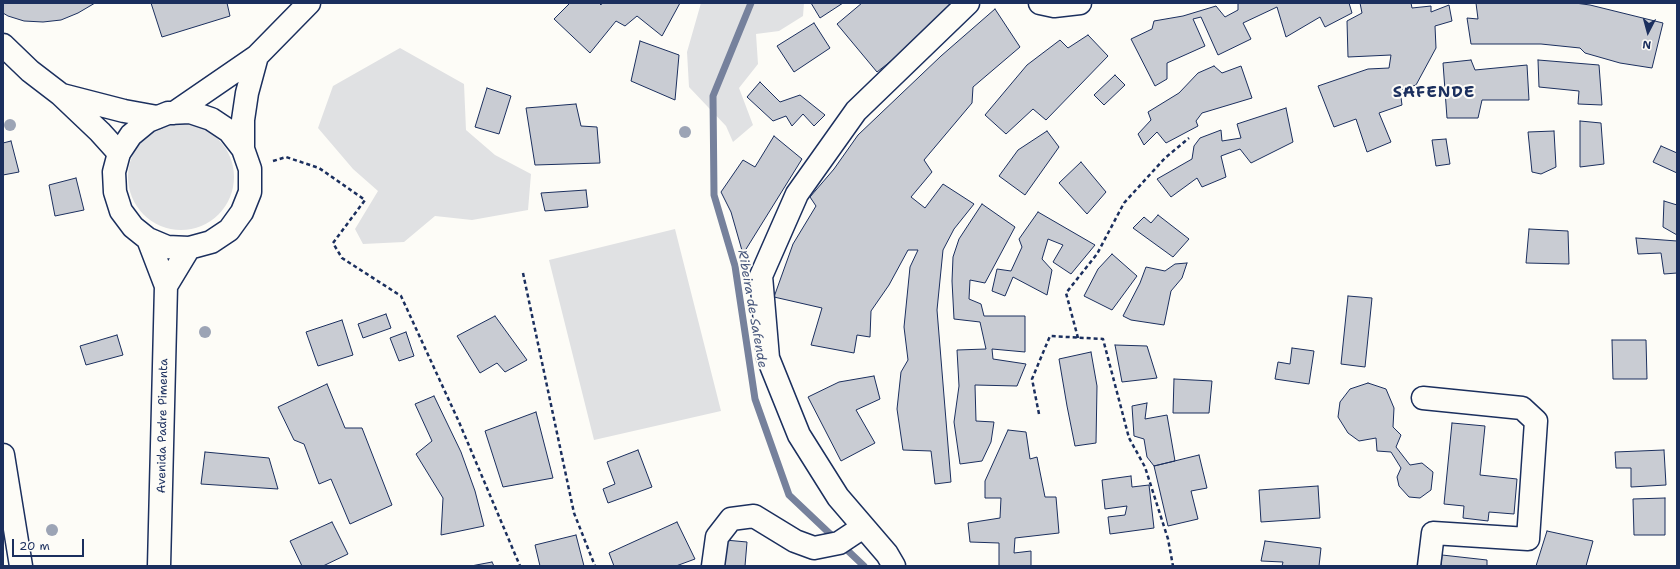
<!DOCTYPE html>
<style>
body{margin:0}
#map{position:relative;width:1680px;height:569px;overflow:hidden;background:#fdfcf7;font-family:"Shantell Sans",sans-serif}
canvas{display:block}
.frame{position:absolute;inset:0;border:4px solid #1b2f5e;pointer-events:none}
.north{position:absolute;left:1628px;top:12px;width:40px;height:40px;-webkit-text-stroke:3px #fdfcf7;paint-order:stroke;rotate:186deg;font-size:11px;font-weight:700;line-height:16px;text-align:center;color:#1b2f5e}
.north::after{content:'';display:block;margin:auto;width:14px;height:18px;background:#1b2f5e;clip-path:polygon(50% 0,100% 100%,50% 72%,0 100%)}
.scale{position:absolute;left:12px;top:539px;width:72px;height:18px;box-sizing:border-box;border:2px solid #1b2f5e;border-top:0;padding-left:5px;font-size:12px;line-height:14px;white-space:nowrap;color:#1b2f5e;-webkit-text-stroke:3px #fdfcf7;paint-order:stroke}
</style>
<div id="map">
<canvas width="1680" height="569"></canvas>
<div class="frame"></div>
<div class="north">N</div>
<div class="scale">20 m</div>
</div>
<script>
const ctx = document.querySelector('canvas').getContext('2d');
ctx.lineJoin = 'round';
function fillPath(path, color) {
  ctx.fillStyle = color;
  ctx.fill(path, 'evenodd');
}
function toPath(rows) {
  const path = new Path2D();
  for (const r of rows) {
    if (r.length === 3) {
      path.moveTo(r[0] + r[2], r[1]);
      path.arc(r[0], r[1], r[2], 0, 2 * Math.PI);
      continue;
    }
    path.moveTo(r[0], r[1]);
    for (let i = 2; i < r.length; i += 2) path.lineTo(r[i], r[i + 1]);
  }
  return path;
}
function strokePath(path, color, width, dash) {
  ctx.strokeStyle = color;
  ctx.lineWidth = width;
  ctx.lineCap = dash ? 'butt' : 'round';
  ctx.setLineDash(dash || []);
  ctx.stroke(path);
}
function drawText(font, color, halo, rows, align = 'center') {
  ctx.font = font + ' "Shantell Sans",sans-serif';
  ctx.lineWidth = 4;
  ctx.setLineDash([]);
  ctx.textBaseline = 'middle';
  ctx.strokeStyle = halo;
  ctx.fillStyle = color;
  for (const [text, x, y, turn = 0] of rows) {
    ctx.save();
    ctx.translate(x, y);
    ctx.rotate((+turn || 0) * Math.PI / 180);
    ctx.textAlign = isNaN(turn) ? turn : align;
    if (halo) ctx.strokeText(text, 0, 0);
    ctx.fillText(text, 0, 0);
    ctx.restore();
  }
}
fillPath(toPath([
 [701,3,804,3,803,16,779,31,756,34,758,64,739,88,753,125,733,142,726,126,689,87,687,52],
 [400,48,464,84,466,130,495,155,531,174,528,210,472,220,435,216,404,242,363,244,355,229,378,191,353,169,318,128,333,86],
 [181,177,53],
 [675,229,721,411,594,440,549,260]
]), '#e0e1e3');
strokePath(toPath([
 [751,3,713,96,714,195,735,266,755,399,789,495,864,566]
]), '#76819c', 7);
const building = toPath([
 [3,3,95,3,78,13,61,20,43,22,24,21,8,16,3,13,3,3],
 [151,3,227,3,230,16,162,37,151,3],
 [570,3,599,3,601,5,602,3,680,3,662,36,637,16,625,26,616,21,590,53,554,19,570,3],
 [811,3,843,3,820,18,811,3],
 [862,3,953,3,914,43,877,72,837,24,862,3],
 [1238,3,1349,3,1352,13,1325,27,1320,17,1286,37,1277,7,1243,23,1251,39,1218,55,1201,17,1193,19,1205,46,1167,63,1167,79,1155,86,1131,39,1152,29,1154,21,1183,16,1216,6,1225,17,1238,10,1238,3],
 [1360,3,1411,3,1412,8,1431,6,1431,12,1449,5,1452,21,1435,26,1436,48,1416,85,1400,90,1402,105,1379,113,1391,142,1367,152,1356,119,1334,127,1318,86,1368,69,1389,68,1391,55,1348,57,1347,21,1362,13,1360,3],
 [1476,3,1575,3,1590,5,1663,23,1652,68,1620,63,1585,53,1580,48,1541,44,1471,44,1467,18,1478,19,1476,3],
 [995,9,1020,47,973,87,972,103,924,160,932,172,911,197,925,208,943,184,974,204,954,229,943,250,937,310,951,482,935,484,931,451,903,450,897,409,901,372,908,360,904,327,910,267,918,250,908,250,889,285,871,311,870,337,857,335,854,353,811,345,822,308,774,297,793,244,816,206,810,197,834,169,858,135,941,56,995,9],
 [814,23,830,48,794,72,777,46,814,23],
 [1088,35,1108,56,1046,120,1033,109,1006,134,985,115,1027,65,1060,40,1068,48,1088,35],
 [640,41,679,55,675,100,631,81,640,41],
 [1471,60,1475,70,1527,65,1529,100,1482,100,1478,118,1447,118,1443,63,1471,60],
 [1538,60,1599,65,1602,105,1578,104,1579,91,1539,87,1538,60],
 [1214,66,1222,73,1241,66,1252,98,1202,113,1196,121,1198,126,1166,143,1157,132,1144,145,1138,134,1151,120,1148,112,1179,93,1198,73,1214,66],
 [1115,75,1125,85,1104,105,1094,95,1115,75],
 [760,82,780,102,800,95,825,115,814,126,803,114,792,126,786,116,773,121,747,97,760,82],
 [487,88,511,96,499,134,475,127,487,88],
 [576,104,581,126,597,127,600,163,535,165,526,108,576,104],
 [1286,108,1293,142,1251,163,1240,149,1221,156,1226,177,1202,187,1197,178,1171,197,1157,179,1192,159,1194,146,1200,138,1221,130,1222,141,1241,138,1237,124,1286,108],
 [1580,121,1601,123,1604,164,1580,167,1580,121],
 [1047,131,1059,147,1025,195,999,176,1018,150,1047,131],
 [1554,131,1556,167,1541,174,1532,172,1528,132,1554,131],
 [774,136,802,159,743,254,731,212,721,192,743,160,755,167,774,136],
 [1446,139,1450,164,1436,166,1432,140,1446,139],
 [11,141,19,172,3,175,3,143,11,141],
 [1661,146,1677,153,1677,173,1653,162,1661,146],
 [1081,162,1106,192,1087,214,1059,183,1081,162],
 [76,178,84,210,55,216,49,185,76,178],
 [586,190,588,207,545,211,541,193,586,190],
 [1664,201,1677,205,1677,235,1663,227,1664,201],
 [982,204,1015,227,985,283,970,280,969,299,981,304,984,316,1025,316,1025,352,992,349,993,359,1026,364,1017,386,975,385,976,421,994,422,991,442,982,461,960,464,954,422,959,386,957,350,986,349,980,322,954,319,952,281,953,257,959,239,982,204],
 [1038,212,1095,245,1071,274,1053,262,1063,245,1048,239,1042,259,1052,270,1047,295,1013,277,1005,296,992,291,997,269,1011,271,1022,247,1019,239,1038,212],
 [1158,215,1189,239,1173,257,1133,228,1144,217,1151,223,1158,215],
 [1529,229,1568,231,1569,264,1526,263,1529,229],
 [1636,238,1677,241,1677,273,1664,274,1661,253,1638,254,1636,238],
 [1112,254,1137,276,1112,310,1084,296,1098,269,1112,254],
 [1187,263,1182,278,1171,291,1164,325,1131,320,1123,316,1140,283,1146,267,1165,271,1175,264,1187,263],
 [1348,296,1372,298,1365,367,1341,364,1348,296],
 [386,314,391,328,363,338,358,324,386,314],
 [495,316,527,360,505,372,497,363,480,373,457,336,495,316],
 [342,320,353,355,318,366,306,332,342,320],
 [406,332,414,356,399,361,390,338,406,332],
 [117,335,123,355,86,365,80,346,117,335],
 [1612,340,1646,340,1647,379,1613,379,1612,340],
 [1115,345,1147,346,1157,378,1122,382,1115,345],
 [1292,348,1314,351,1309,384,1275,379,1278,362,1290,364,1292,348],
 [1091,352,1097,386,1096,443,1075,446,1067,406,1059,359,1091,352],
 [874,376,880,399,856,410,875,443,841,461,808,397,839,382,874,376],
 [1174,379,1212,381,1209,413,1173,413,1174,379],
 [1368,383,1386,389,1394,408,1393,427,1401,435,1396,447,1410,465,1422,463,1433,472,1431,490,1420,498,1409,497,1399,486,1397,477,1401,468,1391,452,1377,451,1376,438,1359,441,1348,433,1338,417,1340,402,1350,389,1368,383],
 [327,384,345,428,362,428,392,505,350,524,331,479,319,484,304,444,294,440,278,407,327,384],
 [434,396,461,452,475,491,484,526,441,535,443,498,416,454,432,441,415,404,434,396],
 [1147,403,1145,419,1167,415,1175,461,1154,466,1147,457,1144,439,1134,436,1132,406,1147,403],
 [536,412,553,478,503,487,485,431,536,412],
 [1452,423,1485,426,1480,475,1517,479,1514,514,1489,512,1488,521,1463,518,1464,506,1444,504,1452,423],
 [1008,430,1026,432,1030,459,1037,457,1045,497,1056,497,1059,533,1015,538,1014,553,1031,551,1031,566,999,566,999,543,970,542,968,523,1000,518,1001,498,985,498,985,481,1008,430],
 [638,450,652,487,608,503,603,489,615,484,607,462,638,450],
 [1664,450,1666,485,1631,487,1631,468,1616,468,1615,452,1664,450],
 [205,452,269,458,278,489,201,484,205,452],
 [1199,455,1207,488,1191,491,1198,519,1168,526,1154,466,1199,455],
 [1131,476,1132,487,1149,485,1154,528,1110,534,1108,517,1125,515,1127,506,1105,509,1102,480,1131,476],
 [1318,486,1320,518,1261,522,1259,490,1318,486],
 [1665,498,1665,535,1634,535,1633,499,1665,498],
 [332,522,348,554,323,566,302,566,290,541,332,522],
 [677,522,695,559,676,566,614,566,609,553,677,522],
 [1547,531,1593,541,1586,566,1536,566,1547,531],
 [576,535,584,566,540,566,535,545,576,535],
 [725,540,747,542,745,566,722,566,725,540],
 [1265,541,1321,548,1319,566,1282,566,1283,562,1261,561,1265,541],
 [1442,555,1487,560,1487,566,1441,566,1442,555],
 [492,562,494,566,471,566,492,562]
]);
fillPath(building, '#c9ccd3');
strokePath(building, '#1b2f5e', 1);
const minor = toPath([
 [1040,3,1054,6,1080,3],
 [3,45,30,71,60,94,100,132,119,153],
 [62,95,124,111,157,117],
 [1423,398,1522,408,1536,421,1528,539,1433,533,1429,566],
 [3,455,21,566],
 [713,566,717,537,731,519,754,516,795,541,814,548,839,543,863,527],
 [894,566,887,554,838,497,799,435,768,358,761,276,797,194,856,111,968,3]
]);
const major = toPath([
 [174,113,257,56,309,3],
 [243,149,229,131,211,119,190,112,168,113,148,121,131,135,119,153,114,172,115,192,121,211,133,227,148,239,167,247,189,248,211,242,229,230,242,212,250,192,250,169,243,149,243,120,247,93,257,56],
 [148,239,166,286,159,566],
 [166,286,189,248]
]);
strokePath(minor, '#1b2f5e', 25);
strokePath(major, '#1b2f5e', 25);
strokePath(toPath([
 [273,161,286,157,319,168,365,200,333,243,342,258,401,296,459,422,520,566],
 [523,273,574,513,595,566],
 [1078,338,1066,293,1097,254,1124,203,1165,158,1189,138],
 [1039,414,1032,379,1050,336,1103,339,1129,438,1145,467,1168,539,1173,566]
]), '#1b2f5e', 2.5, [4, 3]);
strokePath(minor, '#fdfcf7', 22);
strokePath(major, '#fdfcf7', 22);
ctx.fillStyle = '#9ca4b5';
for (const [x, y] of [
 [10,125],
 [685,132],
 [205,332],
 [52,530]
]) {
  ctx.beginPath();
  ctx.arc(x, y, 6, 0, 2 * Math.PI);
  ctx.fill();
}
drawText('12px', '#1b2f5e', '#fdfcf7', [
 ["Avenida Padre Pimenta",163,426,-89]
]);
drawText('italic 13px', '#49587d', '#fdfcf7', [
 ["Ribeira de Safende",752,309,80]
]);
ctx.letterSpacing = '1px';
drawText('bold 16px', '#1b2f5e', '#fdfcf7', [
 ["SAFENDE",1434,93]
]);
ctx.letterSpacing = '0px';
</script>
